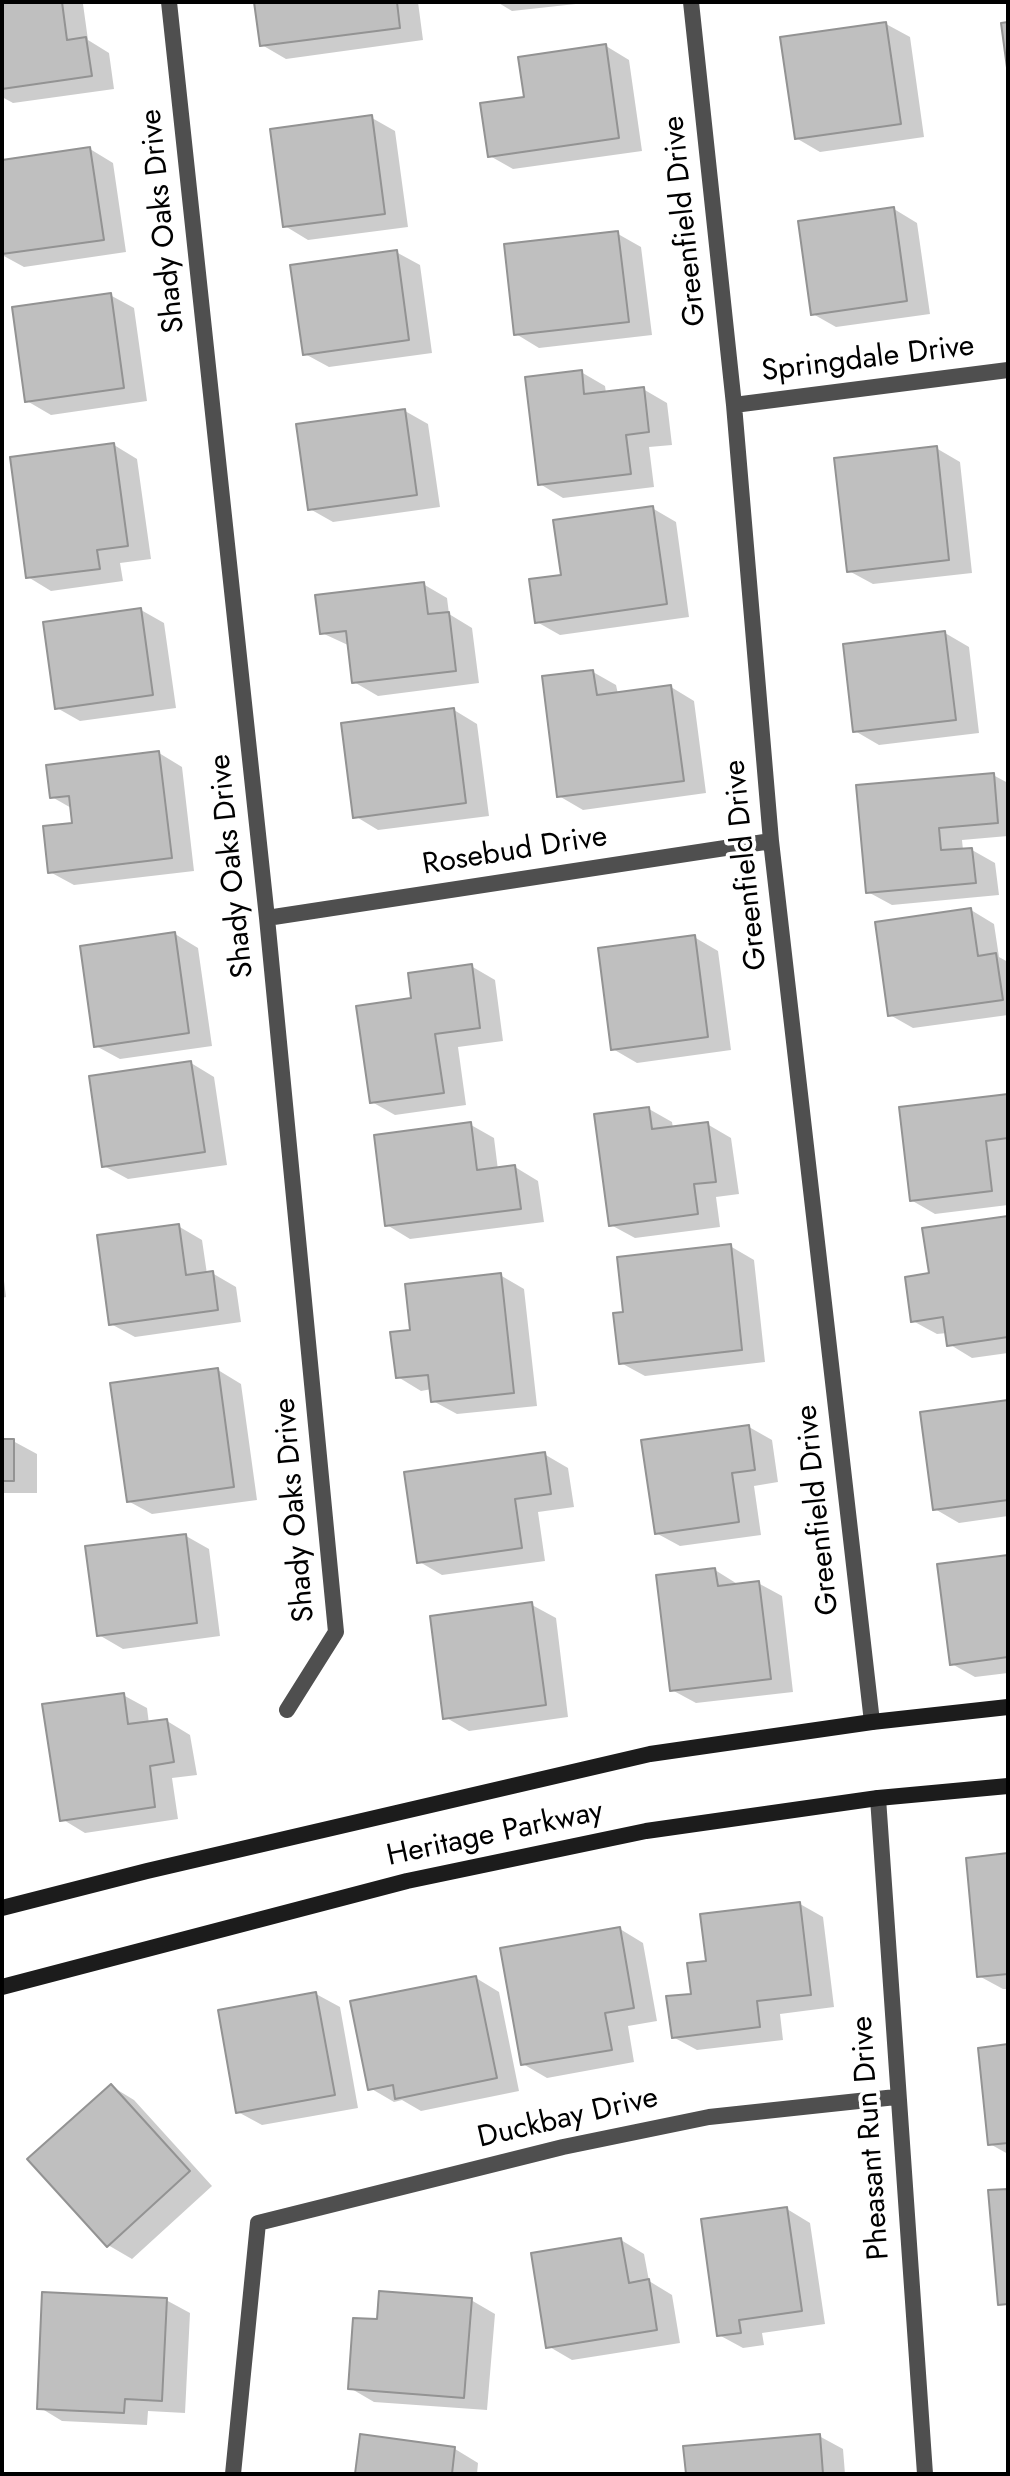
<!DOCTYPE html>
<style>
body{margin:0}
#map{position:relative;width:1010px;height:2476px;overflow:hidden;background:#fff;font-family:Jost,sans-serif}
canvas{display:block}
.frame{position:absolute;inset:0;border:4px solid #000;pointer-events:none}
</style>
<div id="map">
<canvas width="1010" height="2476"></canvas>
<div class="frame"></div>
</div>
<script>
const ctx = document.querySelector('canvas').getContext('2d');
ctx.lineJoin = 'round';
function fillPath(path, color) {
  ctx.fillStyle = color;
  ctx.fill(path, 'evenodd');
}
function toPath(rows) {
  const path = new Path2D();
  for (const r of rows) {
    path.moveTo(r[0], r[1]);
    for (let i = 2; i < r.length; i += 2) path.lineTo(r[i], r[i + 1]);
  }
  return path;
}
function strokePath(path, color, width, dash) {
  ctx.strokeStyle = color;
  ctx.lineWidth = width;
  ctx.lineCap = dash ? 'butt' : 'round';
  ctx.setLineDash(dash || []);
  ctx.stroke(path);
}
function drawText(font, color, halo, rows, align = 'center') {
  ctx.font = font + ' Jost,sans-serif';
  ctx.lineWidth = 8;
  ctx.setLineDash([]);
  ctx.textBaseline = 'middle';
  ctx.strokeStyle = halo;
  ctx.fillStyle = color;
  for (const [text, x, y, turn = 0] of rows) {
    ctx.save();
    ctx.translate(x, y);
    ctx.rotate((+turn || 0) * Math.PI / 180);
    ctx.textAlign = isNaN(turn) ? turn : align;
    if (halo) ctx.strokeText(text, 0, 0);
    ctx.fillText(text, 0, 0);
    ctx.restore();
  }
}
fillPath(toPath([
 [2,2,83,4,88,40,109,53,114,89,13,103,2,97],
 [256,2,418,2,423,40,286,59,262,45],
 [497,2,594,2,512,11],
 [886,24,910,37,924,137,820,152,796,138],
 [606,46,629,60,642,151,513,169,490,156,526,99],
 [372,118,395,131,408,227,308,240,285,226],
 [90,149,113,163,126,252,24,267,2,255,2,162],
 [894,209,917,223,930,314,836,327,813,314],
 [618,234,641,247,652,335,539,348,516,334],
 [396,252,420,265,432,353,329,367,305,354],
 [110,295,134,308,147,401,51,415,27,401],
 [581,372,605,386,606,393,643,389,667,403,672,445,649,447,654,487,563,498,540,484],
 [405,411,428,424,440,507,333,522,310,509],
 [114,445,137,459,151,559,120,563,123,581,51,591,28,577],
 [936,448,960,462,972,573,873,584,849,571],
 [652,508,676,522,689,617,560,635,537,622,563,577],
 [423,584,447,598,449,614,472,628,479,683,378,696,354,682,350,646,322,633],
 [141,610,164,623,176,708,80,721,57,708],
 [945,633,969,647,979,733,879,745,855,731],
 [593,672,616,685,618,694,671,687,694,701,706,793,583,810,559,796],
 [454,710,477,724,489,816,378,830,355,816],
 [159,753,182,767,194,871,74,885,50,872,75,825,73,809,52,797],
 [993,775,1008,783,1008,836,962,840,963,850,972,850,995,863,999,895,892,905,868,892],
 [971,910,994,924,999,957,1008,962,1008,1015,913,1028,890,1015],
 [175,934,198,948,212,1046,120,1059,96,1046],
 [694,937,718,951,731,1050,637,1063,613,1049],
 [471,966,495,980,503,1041,458,1047,466,1105,395,1115,372,1102,414,1000],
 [191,1063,214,1077,227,1165,128,1179,104,1166],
 [1008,1096,1008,1205,935,1214,911,1200],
 [649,1109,672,1122,673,1128,707,1124,731,1138,739,1194,716,1197,720,1227,635,1238,611,1225],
 [471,1125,494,1138,498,1170,515,1167,538,1181,544,1222,410,1239,387,1225],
 [1008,1218,1008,1353,972,1358,949,1344,947,1333,937,1334,913,1321,931,1275],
 [178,1226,202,1240,207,1274,212,1273,236,1287,241,1322,135,1337,111,1324],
 [730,1246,754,1260,765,1362,645,1376,621,1363,626,1314],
 [2,1265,6,1297,2,1298],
 [500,1275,524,1289,537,1406,457,1414,433,1401,432,1389,421,1391,398,1377,412,1332],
 [218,1370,241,1384,257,1500,152,1514,128,1501],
 [1008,1402,1008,1516,959,1523,935,1509],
 [749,1427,772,1440,778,1482,754,1486,761,1535,680,1546,656,1533],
 [2,1441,13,1441,37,1454,37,1493,2,1493],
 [544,1454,568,1468,574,1507,538,1512,545,1561,442,1575,418,1561],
 [186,1536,209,1549,220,1636,123,1649,99,1635],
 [1008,1557,1008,1673,975,1677,952,1664],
 [715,1570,739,1585,758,1583,782,1596,793,1692,696,1703,672,1690],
 [532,1605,556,1618,568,1717,469,1731,445,1717],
 [123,1695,147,1708,149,1724,167,1721,190,1735,197,1775,172,1778,178,1819,85,1833,62,1819],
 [1008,1855,1008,1989,1003,1989,979,1976],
 [800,1904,823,1917,834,2007,780,2014,783,2040,697,2050,673,2037,709,1963],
 [620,1929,643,1943,657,2021,628,2026,634,2062,547,2078,523,2064],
 [476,1978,499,1992,519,2091,421,2111,402,2100,394,2102,370,2088],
 [316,1994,340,2007,358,2108,262,2125,238,2112],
 [1008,2046,1008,2154,990,2144],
 [111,2086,134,2100,212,2186,132,2259,108,2245],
 [787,2209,810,2223,825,2324,762,2333,764,2345,743,2348,719,2335],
 [621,2240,644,2254,649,2281,672,2295,680,2343,572,2360,548,2346],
 [166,2300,190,2313,185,2413,148,2411,147,2425,62,2421,39,2407],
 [471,2300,495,2314,487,2410,374,2402,350,2388],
 [819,2436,843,2449,845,2474,688,2474],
 [455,2449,478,2463,477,2474,357,2474]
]), '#0003');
const building = toPath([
 [2,2,62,2,67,40,86,37,92,76,2,89,2,2],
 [254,2,397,2,400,28,260,46,254,2],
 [886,22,901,124,795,139,780,37,886,22],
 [1008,22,1008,75,1001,23,1008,22],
 [606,44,619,138,488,157,480,103,524,97,518,57,606,44],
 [372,115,385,214,283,227,270,129,372,115],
 [90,147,104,240,2,254,2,160,90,147],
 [894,207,907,301,811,315,798,221,894,207],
 [618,231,629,322,514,335,504,244,618,231],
 [397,250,409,340,303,355,290,265,397,250],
 [111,293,124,388,25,402,12,307,111,293],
 [582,370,584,394,644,387,649,432,626,435,631,474,538,485,525,377,582,370],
 [405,409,417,495,308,510,296,424,405,409],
 [114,443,128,546,97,550,100,569,26,578,10,457,114,443],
 [937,446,949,560,847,572,834,458,937,446],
 [653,506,667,604,535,623,529,579,561,575,553,520,653,506],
 [424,582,428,614,449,612,456,671,352,683,346,631,320,634,315,595,424,582],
 [141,608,153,695,55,709,43,622,141,608],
 [945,631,956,720,853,732,843,644,945,631],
 [593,670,597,695,671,685,684,781,557,797,542,676,593,670],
 [454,708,466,803,353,818,341,723,454,708],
 [159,751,172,858,48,873,43,826,72,823,69,796,50,798,46,765,159,751],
 [994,773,998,823,939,828,941,850,972,848,976,883,866,893,856,785,994,773],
 [971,908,978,956,996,953,1003,1000,888,1016,875,922,971,908],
 [175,932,189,1033,94,1047,80,946,175,932],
 [695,935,708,1037,611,1050,598,948,695,935],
 [472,964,480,1028,435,1034,444,1093,370,1103,356,1006,411,998,408,973,472,964],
 [191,1061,205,1152,102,1167,89,1076,191,1061],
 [1008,1094,1008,1138,986,1141,992,1191,910,1201,899,1107,1008,1094],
 [649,1107,652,1129,708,1122,716,1182,694,1184,698,1214,609,1226,594,1114,649,1107],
 [471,1122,477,1170,515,1165,521,1209,385,1226,374,1135,471,1122],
 [1008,1216,1008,1337,947,1346,943,1317,911,1322,905,1277,929,1273,922,1228,1008,1216],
 [179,1224,186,1275,213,1271,218,1310,109,1325,97,1235,179,1224],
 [731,1244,742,1350,619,1364,613,1313,623,1312,617,1257,731,1244],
 [501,1273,514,1393,431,1402,428,1375,396,1378,390,1332,410,1330,405,1284,501,1273],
 [218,1368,234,1487,127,1502,110,1383,218,1368],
 [1008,1400,1008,1500,933,1510,920,1412,1008,1400],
 [749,1425,755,1470,732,1473,739,1522,655,1534,641,1440,749,1425],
 [2,1439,14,1439,14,1481,2,1481,2,1439],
 [545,1452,551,1494,515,1499,522,1548,417,1563,404,1472,545,1452],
 [186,1534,197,1623,97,1636,85,1546,186,1534],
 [1008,1555,1008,1657,950,1665,937,1564,1008,1555],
 [715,1568,718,1586,759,1581,771,1679,670,1691,656,1575,715,1568],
 [532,1602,546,1705,443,1719,430,1616,532,1602],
 [124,1693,128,1724,167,1719,174,1762,150,1766,155,1807,60,1821,42,1704,124,1693],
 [1008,1853,1008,1974,977,1977,966,1858,1008,1853],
 [800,1902,811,1995,757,2001,760,2027,672,2038,666,1996,691,1994,687,1963,706,1961,700,1914,800,1902],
 [620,1927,634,2008,605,2013,612,2050,521,2065,500,1948,620,1927],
 [476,1976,497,2078,395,2099,393,2085,368,2090,350,2001,476,1976],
 [316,1992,335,2095,236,2113,218,2010,316,1992],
 [1008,2044,1008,2143,988,2145,978,2048,1008,2044],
 [111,2084,190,2171,107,2247,27,2159,111,2084],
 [1008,2189,1008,2304,998,2305,988,2190,1008,2189],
 [787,2207,802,2311,739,2320,741,2333,717,2336,701,2219,787,2207],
 [621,2238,629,2283,649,2279,657,2330,546,2348,531,2253,621,2238],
 [379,2291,472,2298,464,2398,348,2389,353,2318,377,2319,379,2291],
 [42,2292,167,2298,162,2401,125,2399,124,2413,37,2409,42,2292],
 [360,2434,455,2447,452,2474,355,2474,360,2434],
 [820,2434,823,2474,686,2474,683,2446,820,2434]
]);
fillPath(building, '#bfbfbf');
strokePath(building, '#939393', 2);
strokePath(toPath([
 [169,2,267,918,336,1632,287,1710],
 [691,2,734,405,771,841,872,1722],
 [734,405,1008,370],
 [267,918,771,841],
 [878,1798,925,2474],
 [233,2474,258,2223,563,2147,709,2117,896,2097]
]), '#4f4f4f', 16);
strokePath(toPath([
 [2,1908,147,1871,650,1754,872,1722,1008,1707],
 [2,1987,407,1881,646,1831,878,1798,1008,1786]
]), '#1c1c1c', 16);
drawText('30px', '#000', '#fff', [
 ["Shady Oaks Drive",164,221,-96],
 ["Greenfield Drive",686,221,-96],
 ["Springdale Drive",868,360,-7],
 ["Rosebud Drive",515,852,-9],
 ["Greenfield Drive",747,865,-96],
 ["Shady Oaks Drive",233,866,-96],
 ["Shady Oaks Drive",296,1510,-95],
 ["Greenfield Drive",819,1510,-96],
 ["Heritage Parkway",495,1835,-12],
 ["Duckbay Drive",568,2119,-13],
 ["Pheasant Run Drive",872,2138,-94]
]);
</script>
